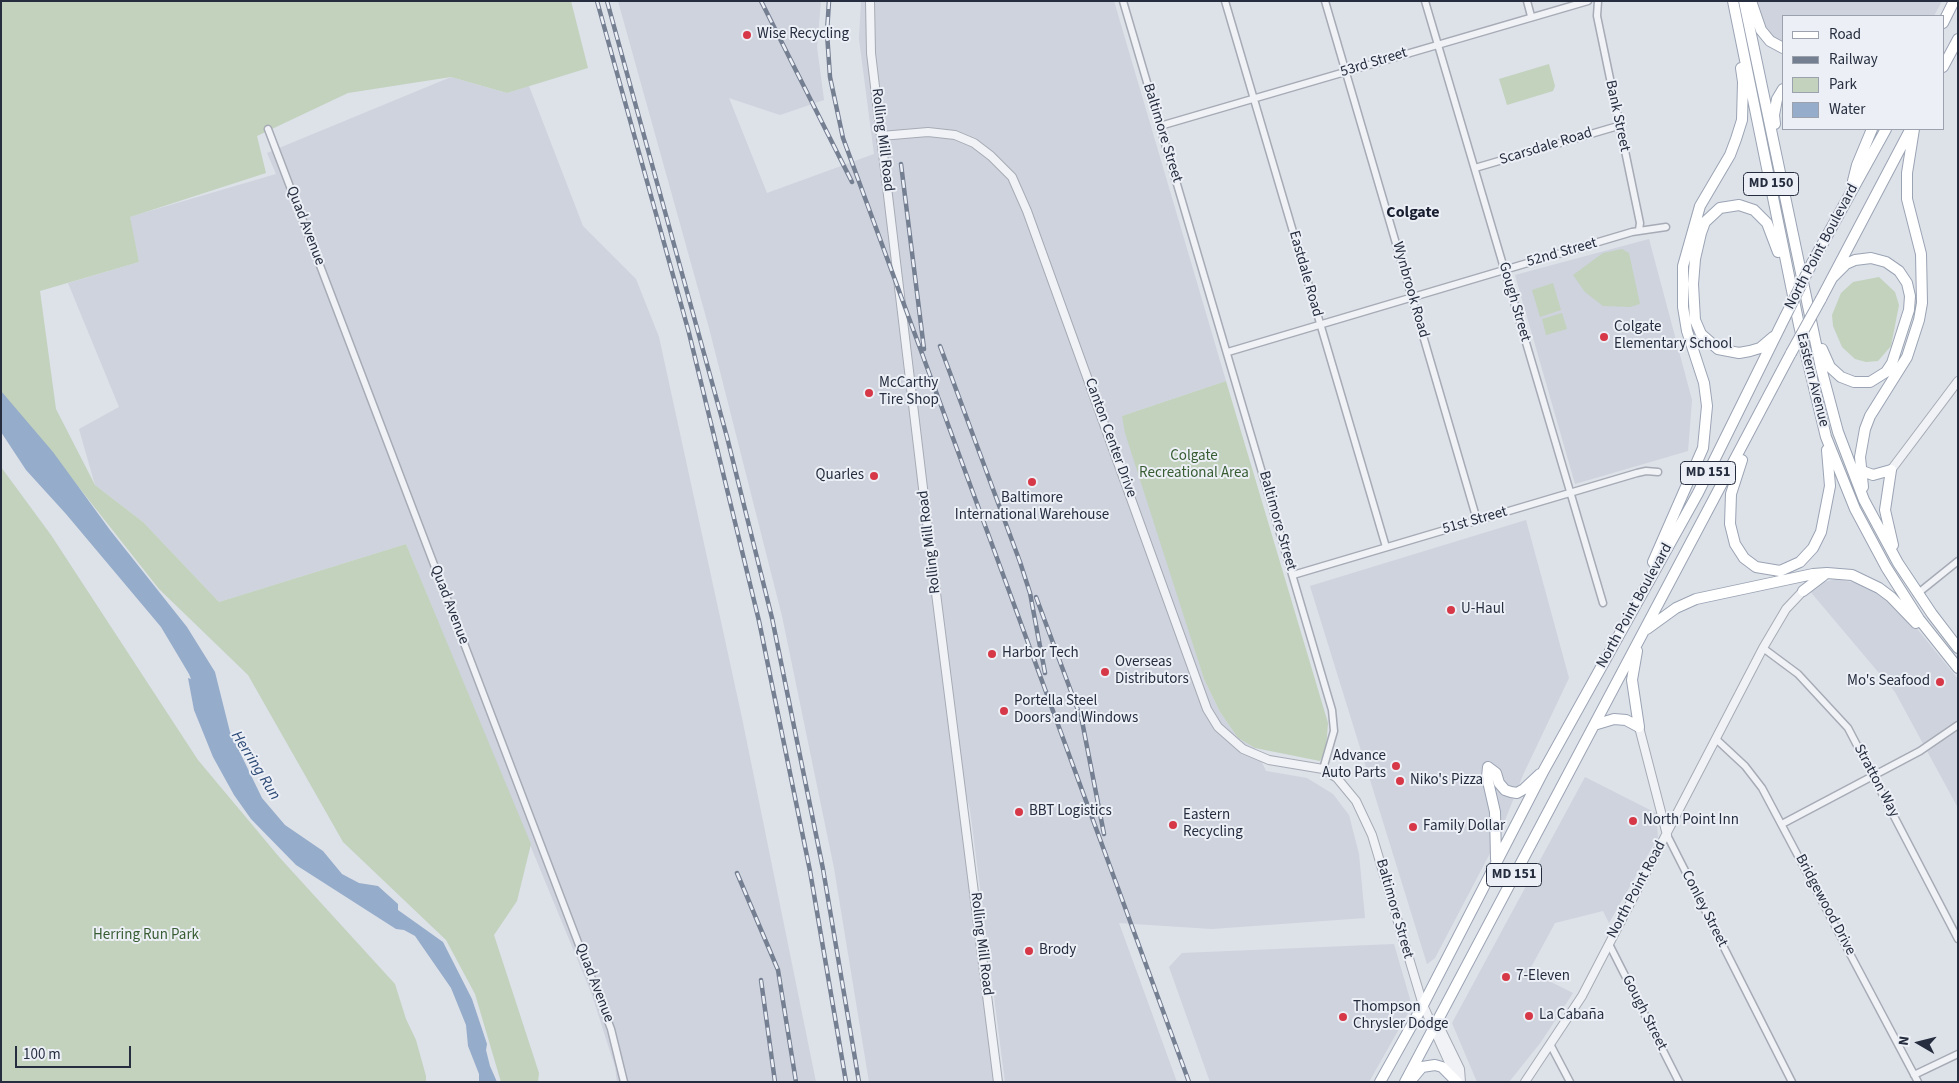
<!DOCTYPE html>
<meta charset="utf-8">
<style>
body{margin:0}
#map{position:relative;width:1959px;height:1083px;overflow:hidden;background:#dde1e8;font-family:"Source Sans 3",sans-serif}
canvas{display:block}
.frame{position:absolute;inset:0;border:2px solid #252d3f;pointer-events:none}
.legend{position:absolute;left:1782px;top:15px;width:162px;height:115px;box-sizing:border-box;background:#ecf0f6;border:1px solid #9ca2ad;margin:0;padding:6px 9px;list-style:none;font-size:15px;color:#252d3f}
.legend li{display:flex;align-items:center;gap:10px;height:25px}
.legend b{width:25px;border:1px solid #9ca2ad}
.north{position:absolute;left:1894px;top:1018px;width:50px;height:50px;-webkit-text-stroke:4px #ecf0f6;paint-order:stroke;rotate:278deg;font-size:14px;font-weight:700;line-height:20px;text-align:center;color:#252d3f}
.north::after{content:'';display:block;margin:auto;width:18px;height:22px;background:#252d3f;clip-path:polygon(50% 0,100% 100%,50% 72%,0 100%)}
.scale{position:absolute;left:15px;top:1046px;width:116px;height:22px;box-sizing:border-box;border:2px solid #252d3f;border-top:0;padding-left:6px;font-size:15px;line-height:18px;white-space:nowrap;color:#252d3f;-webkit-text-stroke:4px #ecf0f6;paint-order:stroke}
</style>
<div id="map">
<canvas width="1959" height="1083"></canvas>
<div class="frame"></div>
<ul class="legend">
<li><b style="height:6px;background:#fff"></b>Road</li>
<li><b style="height:6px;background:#757f92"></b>Railway</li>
<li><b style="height:14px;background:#c2d2bd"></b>Park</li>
<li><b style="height:14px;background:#95accb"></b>Water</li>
</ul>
<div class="north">N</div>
<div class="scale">100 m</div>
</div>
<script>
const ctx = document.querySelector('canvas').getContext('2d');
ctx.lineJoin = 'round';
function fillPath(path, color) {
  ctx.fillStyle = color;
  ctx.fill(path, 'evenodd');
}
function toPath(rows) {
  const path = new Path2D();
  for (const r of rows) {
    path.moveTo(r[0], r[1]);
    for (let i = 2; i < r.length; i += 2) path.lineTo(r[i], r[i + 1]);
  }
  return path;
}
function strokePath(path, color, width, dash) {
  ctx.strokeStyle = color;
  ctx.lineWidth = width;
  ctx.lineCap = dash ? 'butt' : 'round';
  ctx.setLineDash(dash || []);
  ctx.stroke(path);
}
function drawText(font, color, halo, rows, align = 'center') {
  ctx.font = font + ' "Source Sans 3",sans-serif';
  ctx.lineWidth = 4;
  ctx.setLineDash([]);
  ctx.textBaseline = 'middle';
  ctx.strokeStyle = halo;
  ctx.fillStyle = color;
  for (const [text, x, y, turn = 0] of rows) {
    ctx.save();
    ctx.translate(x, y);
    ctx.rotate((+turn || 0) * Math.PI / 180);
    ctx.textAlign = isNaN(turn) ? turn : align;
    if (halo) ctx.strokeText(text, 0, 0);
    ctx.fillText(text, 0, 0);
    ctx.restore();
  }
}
fillPath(toPath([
 [618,1,821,1,817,47,824,100,780,115,729,98,767,193,874,154,859,39,861,1,1114,1,1226,381,1122,416,1204,679,1220,712,1238,738,1255,748,1266,771,1307,778,1333,794,1349,815,1359,854,1365,918,1212,929,1119,923,1177,1082,1005,1082,970,810,952,742,994,1082,869,1082,834,868,782,616,709,328],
 [1753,1,1942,1,1934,16,1783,16,1783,44,1767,34],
 [451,77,507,93,529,86,583,226,636,279,659,337,742,718,816,1082,617,1082,615,1067,592,995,406,544,219,602,143,522,95,485,79,429,119,407,68,283,139,262,129,217,276,174,267,153],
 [1649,239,1692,400,1688,451,1575,484,1515,275],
 [1526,520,1569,678,1523,775,1498,838,1435,958,1427,964,1310,586],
 [1837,579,1861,584,1877,592,1914,625,1958,679,1958,808,1895,692,1809,590,1824,582],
 [1585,777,1656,813,1658,837,1609,923,1603,911,1555,923,1529,971,1573,993,1541,1042,1509,1082,1477,1082,1452,1023],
 [1394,944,1412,1006,1369,1082,1210,1082,1169,967,1182,953]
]), '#cfd3dd');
fillPath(toPath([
 [1,1,571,1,588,68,507,93,451,77,348,93,257,136,266,173,130,217,139,262,40,291,56,409,95,485,143,522,219,602,406,544,531,844,517,901,494,935,539,1073,538,1082,501,1082,475,994,446,940,343,842,248,675,159,589,47,447,1,393],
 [1549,64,1555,86,1553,91,1507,105,1499,79],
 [1622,249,1629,253,1640,304,1630,307,1603,306,1585,292,1573,275,1603,253],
 [1879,277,1895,292,1899,305,1891,346,1878,361,1866,362,1855,359,1842,347,1833,326,1832,315,1841,293,1853,282],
 [1553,283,1561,310,1540,317,1532,290],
 [1562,313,1567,329,1546,335,1542,319],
 [1226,381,1328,723,1326,749,1320,761,1255,748,1238,738,1220,712,1204,679,1125,433,1122,416],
 [1,467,51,535,198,760,280,858,395,984,406,1019,416,1040,426,1076,426,1082,1,1082]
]), '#c2d2bd');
fillPath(toPath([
 [1,391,53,452,110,530,187,627,215,672,230,732,262,798,285,825,323,851,342,874,359,883,378,886,398,904,398,910,443,942,472,999,487,1044,486,1050,490,1066,497,1082,479,1082,479,1074,468,1046,466,1025,451,988,415,936,404,930,396,929,296,865,251,819,234,795,213,757,194,710,188,678,191,679,189,674,161,627,66,514,26,470,1,432]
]), '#95accb');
const minor = toPath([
 [1123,1,1332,710,1334,731,1323,769],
 [1225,1,1386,547],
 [1325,1,1477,520],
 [1425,1,1603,603],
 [1527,1,1531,16],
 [1598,1,1597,16,1640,223,1639,230],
 [1160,126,1588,1],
 [268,129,611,1029,624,1082],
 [1475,168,1618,126],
 [1228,352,1632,232,1666,227],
 [1293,575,1637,473,1646,471,1658,472],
 [1917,594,1958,561],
 [1763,648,1798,674,1848,728,1958,939],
 [1716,739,1745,766,1762,788,1918,1082],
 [1782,824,1920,751,1958,725],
 [1667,835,1792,1082],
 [1609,944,1679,1082],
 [1550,1044,1570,1082],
 [1914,1075,1958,1054]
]);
const tertiary = toPath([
 [870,1,871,53,928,530,998,1082],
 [881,136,928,132,955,135,974,143,991,156,1012,177,1027,211,1207,709,1218,727,1243,749,1269,760,1323,769,1337,778,1356,801,1372,835,1423,1005,1456,1078],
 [1891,470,1958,381],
 [1639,727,1667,835],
 [1434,1024,1441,1030,1460,1069,1461,1082],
 [1525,1082,1582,996,1763,648,1786,609,1803,591]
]);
const primary = toPath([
 [1733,1,1799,325,1826,437,1855,509,1886,567,1919,619,1958,668],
 [1744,1,1821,368,1838,432,1864,500,1898,563,1932,614,1958,648],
 [1751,1,1761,30,1770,41,1783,48],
 [1943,23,1954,1],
 [1943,67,1958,39],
 [1775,124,1774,115,1777,99,1783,89],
 [1853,181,1857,165,1872,129],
 [1812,263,1886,129],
 [1821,299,1910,130],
 [1773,337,1760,348,1750,351,1739,353,1718,349,1701,334,1695,320,1693,284,1695,259,1701,233,1705,222,1720,208,1739,205,1754,210,1767,223,1778,252],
 [1822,349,1830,367,1841,377,1854,382,1870,382,1886,372,1892,363,1909,310,1910,296,1907,283,1899,271,1886,262,1871,258,1855,260,1846,264,1832,278],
 [1742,460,1731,494,1730,524,1735,544,1744,558,1756,567,1780,571,1800,562,1813,548,1821,532,1830,486,1827,450],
 [1857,469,1873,475,1891,470],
 [1891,470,1885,510,1893,545],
 [1863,487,1860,457,1865,429,1870,416,1907,357,1919,320,1922,303,1921,254,1907,199,1907,173,1914,129],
 [1653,562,1703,448,1707,406,1704,383,1687,331,1683,307,1683,266,1700,206,1730,155,1736,139,1742,120,1743,82,1741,68],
 [1803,591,1824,575],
 [1647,629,1676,608,1696,599,1813,574,1827,573,1852,575,1879,588,1891,597,1916,623],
 [1637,651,1632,680,1639,727],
 [1594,725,1614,719,1626,720,1639,727],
 [1496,859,1495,812,1487,777,1488,767,1496,773,1499,783,1505,790,1511,792,1517,793,1524,789,1540,774],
 [1412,1079,1422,1067,1435,1065,1442,1067,1457,1082],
 [1380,1082,1423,1005,1544,770,1698,493,1785,317],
 [1405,1082,1791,353]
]);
strokePath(minor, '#a6abb5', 9);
strokePath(tertiary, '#a6abb5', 10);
strokePath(primary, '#9ba4b4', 12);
strokePath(minor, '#f0f2f6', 6);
strokePath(tertiary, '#f0f2f6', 8);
strokePath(primary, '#fff', 10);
const rail = toPath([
 [597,1,689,333,759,621,810,871,846,1082],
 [607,1,727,437,772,618,823,869,859,1082],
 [761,1,852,182],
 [829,1,827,33,830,77,843,138,1189,1082],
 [901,164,924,349],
 [940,346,1020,562,1030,593,1045,673],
 [1036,597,1082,721,1104,834],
 [737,873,778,970,796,1082],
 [761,980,775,1082]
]);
strokePath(rail, '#757f92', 4.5);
strokePath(rail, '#ecf0f6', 2.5, [8]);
const primaryBridge = toPath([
 [1785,317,1812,263],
 [1791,353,1821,299]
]);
strokePath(primaryBridge, '#9ba4b4', 12, []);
strokePath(primaryBridge, '#fff', 10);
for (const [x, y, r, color] of [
 [747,35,5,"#d73847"],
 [1604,337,5,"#d73847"],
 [869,393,5,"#d73847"],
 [874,476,5,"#d73847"],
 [1032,482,5,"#d73847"],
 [1451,610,5,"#d73847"],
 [992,654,5,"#d73847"],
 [1105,672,5,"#d73847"],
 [1940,682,5,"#d73847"],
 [1004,711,5,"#d73847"],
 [1396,766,5,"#d73847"],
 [1400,781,5,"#d73847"],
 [1019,812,5,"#d73847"],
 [1633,821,5,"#d73847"],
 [1173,825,5,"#d73847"],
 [1413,827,5,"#d73847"],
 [1029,951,5,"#d73847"],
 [1506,977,5,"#d73847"],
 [1529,1016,5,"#d73847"],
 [1343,1017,5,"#d73847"]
]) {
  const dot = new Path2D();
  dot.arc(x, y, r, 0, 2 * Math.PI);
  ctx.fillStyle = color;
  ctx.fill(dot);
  strokePath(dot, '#ecf0f6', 2);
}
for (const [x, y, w] of [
 [1771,184,55],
 [1708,473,55],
 [1514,875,55]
]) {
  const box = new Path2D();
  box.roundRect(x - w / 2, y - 11.5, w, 23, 4);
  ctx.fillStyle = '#ecf0f6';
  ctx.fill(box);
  strokePath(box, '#252d3f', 1);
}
drawText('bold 14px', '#252d3f', null, [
 ["MD 150",1771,184],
 ["MD 151",1708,473],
 ["MD 151",1514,875]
]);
drawText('15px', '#252d3f', '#ecf0f6', [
 ["Wise Recycling",757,35],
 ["Colgate",1614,328],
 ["Elementary School",1614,345],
 ["McCarthy",879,384],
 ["Tire Shop",879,401],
 ["Quarles",864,476,"right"],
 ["Baltimore",1032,499,"center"],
 ["International Warehouse",1032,516,"center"],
 ["U-Haul",1461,610],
 ["Harbor Tech",1002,654],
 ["Overseas",1115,663],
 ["Distributors",1115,680],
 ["Mo's Seafood",1930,682,"right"],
 ["Portella Steel",1014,702],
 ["Doors and Windows",1014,719],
 ["Advance",1386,757,"right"],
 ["Auto Parts",1386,774,"right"],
 ["Niko's Pizza",1410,781],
 ["BBT Logistics",1029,812],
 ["Eastern",1183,816],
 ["Recycling",1183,833],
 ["North Point Inn",1643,821],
 ["Family Dollar",1423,827],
 ["Brody",1039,951],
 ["7-Eleven",1516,977],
 ["Thompson",1353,1008],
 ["Chrysler Dodge",1353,1025],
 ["La Cabaña",1539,1016]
], 'left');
drawText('15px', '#252d3f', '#ecf0f6', [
 ["53rd Street",1374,63,-17],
 ["Bank Street",1617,116,78],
 ["Baltimore Street",1162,133,73],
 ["Rolling Mill Road",882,140,83],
 ["Scarsdale Road",1546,147,-17],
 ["Quad Avenue",305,226,69],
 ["North Point Boulevard",1822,247,-62],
 ["52nd Street",1562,253,-16],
 ["Eastdale Road",1305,274,74],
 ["Wynbrook Road",1410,290,74],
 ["Gough Street",1514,302,74],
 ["Eastern Avenue",1812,380,76],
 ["Canton Center Drive",1110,438,70],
 ["Baltimore Street",1277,521,74],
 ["51st Street",1475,521,-16],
 ["Rolling Mill Road",930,542,-97],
 ["Quad Avenue",449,605,69],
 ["North Point Boulevard",1635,606,-61],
 ["Stratton Way",1876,781,62],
 ["North Point Road",1637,890,-62],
 ["Bridgewood Drive",1825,905,62],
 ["Baltimore Street",1394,909,74],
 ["Conley Street",1704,909,63],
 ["Rolling Mill Road",981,944,83],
 ["Quad Avenue",594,983,69],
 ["Gough Street",1644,1013,63]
]);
drawText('15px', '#375c32', '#ecf0f6', [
 ["Colgate",1194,457],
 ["Recreational Area",1194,474],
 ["Herring Run Park",146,936]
]);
drawText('bold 16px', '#181f30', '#ecf0f6', [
 ["Colgate",1413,213]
]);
drawText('italic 16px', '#2d4a76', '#ecf0f6', [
 ["Herring Run",255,766,58]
]);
</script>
